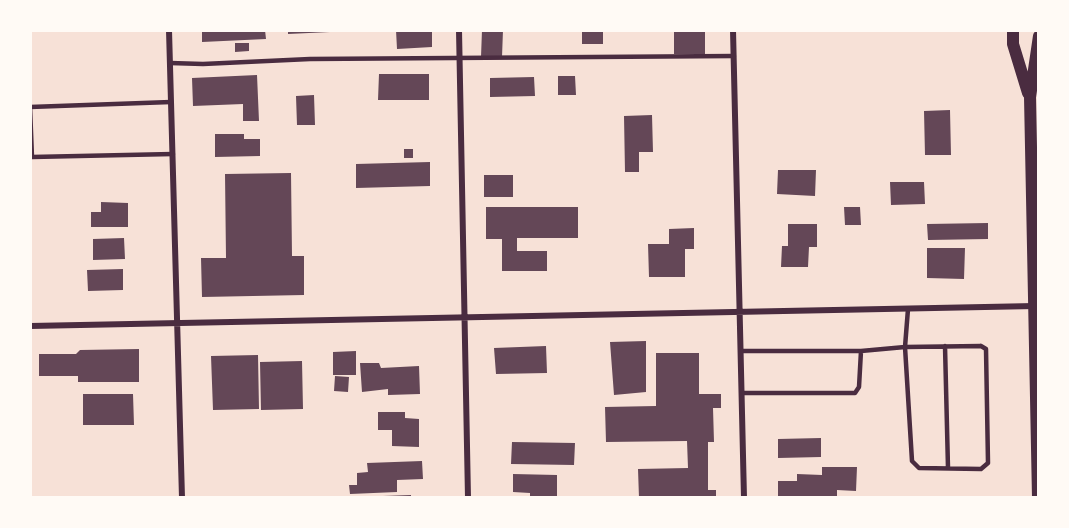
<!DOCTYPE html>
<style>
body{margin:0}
#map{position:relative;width:1069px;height:528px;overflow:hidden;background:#f7e1d7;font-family:Figtree,sans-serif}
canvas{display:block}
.frame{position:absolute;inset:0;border:32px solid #fffaf5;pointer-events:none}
</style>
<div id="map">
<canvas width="1069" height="528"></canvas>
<div class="frame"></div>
</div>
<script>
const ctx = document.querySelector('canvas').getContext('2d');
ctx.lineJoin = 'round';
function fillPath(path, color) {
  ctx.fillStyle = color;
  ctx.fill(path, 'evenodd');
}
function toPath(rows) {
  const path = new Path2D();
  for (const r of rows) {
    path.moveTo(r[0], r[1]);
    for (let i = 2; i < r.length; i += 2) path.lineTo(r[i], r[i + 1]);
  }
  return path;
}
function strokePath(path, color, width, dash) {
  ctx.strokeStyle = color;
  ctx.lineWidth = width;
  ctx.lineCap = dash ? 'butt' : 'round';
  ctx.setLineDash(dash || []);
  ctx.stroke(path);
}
fillPath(toPath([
 [202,30,265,30,266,39,202,42],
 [288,30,330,30,330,32,288,34],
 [396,30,432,30,432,47,397,49],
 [482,30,503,30,502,57,481,57],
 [582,30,603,30,603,44,582,44],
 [674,30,705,30,705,54,674,54],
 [235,43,249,43,249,51,235,52],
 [379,74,429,74,429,100,378,100],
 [257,75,259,121,243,121,243,104,193,106,192,78],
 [558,76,575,76,576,95,558,95],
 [534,77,535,96,490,97,490,78],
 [314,95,315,125,297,125,296,96],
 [950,110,951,155,925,155,924,111],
 [652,115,653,152,639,152,639,172,625,172,624,116],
 [215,134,244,134,244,139,260,139,260,156,215,157],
 [404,149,413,149,413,158,404,158],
 [430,162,430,186,356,188,356,164],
 [778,170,816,170,815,196,777,194],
 [291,173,292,256,304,256,304,295,202,297,201,258,226,258,225,174],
 [484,175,513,175,513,197,484,197],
 [890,182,924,182,925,204,891,205],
 [101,202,128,203,128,227,91,227,91,212,101,212],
 [486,207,578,207,578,238,517,238,517,251,547,251,547,271,502,271,502,239,486,239],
 [844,207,860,207,861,225,845,225],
 [988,223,988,239,928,240,927,224],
 [788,224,817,224,817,247,809,247,808,267,781,267,782,246,788,246],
 [694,228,694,249,685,249,685,277,649,277,648,244,669,244,669,229],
 [124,238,125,259,93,260,93,239],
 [927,248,965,248,964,279,927,278],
 [123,269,123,290,88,291,87,270],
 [646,341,646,392,614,395,610,342],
 [546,346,547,373,496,374,494,348],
 [139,349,139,382,78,382,78,376,39,376,39,354,76,354,80,350],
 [356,351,356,375,333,375,333,352],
 [656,353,699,353,699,394,721,394,721,408,713,408,714,442,708,442,708,490,716,490,716,498,639,498,638,469,688,468,687,441,606,442,605,407,656,406],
 [258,355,259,409,213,410,211,356],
 [302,361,303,409,261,410,260,362],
 [360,363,379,363,381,368,419,366,420,394,388,395,388,389,362,392],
 [335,376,349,377,348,392,334,391],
 [83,394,133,394,134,425,83,425],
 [378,412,405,412,405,418,419,419,419,447,392,446,392,430,378,430],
 [821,438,821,457,778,458,778,439],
 [512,442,575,443,574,465,511,464],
 [422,461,423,479,397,480,397,492,350,494,349,485,357,485,357,473,368,472,367,463],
 [822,467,857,467,856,491,837,490,837,498,778,498,778,481,797,481,797,474,822,475],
 [513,474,557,475,557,498,530,498,530,493,513,492],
 [411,495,411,498,383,498,383,496]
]), '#644757');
strokePath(toPath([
 [170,63,203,64,310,59,734,56],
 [171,102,30,107,32,157,173,154],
 [945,346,948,468],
 [981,346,986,349,988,463,981,469,919,468,912,461,905,347,981,346],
 [741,351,861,351,905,347,908,309],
 [742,393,855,393,859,387,861,351]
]), '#4a2c40', 4.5);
strokePath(toPath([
 [169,30,182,498],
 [459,30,468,498],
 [733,30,744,498],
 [30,326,1035,306]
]), '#4a2c40', 6);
strokePath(toPath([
 [1013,30,1013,44,1028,93],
 [1038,498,1030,97,1039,36]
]), '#4a2c40', 12);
</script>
